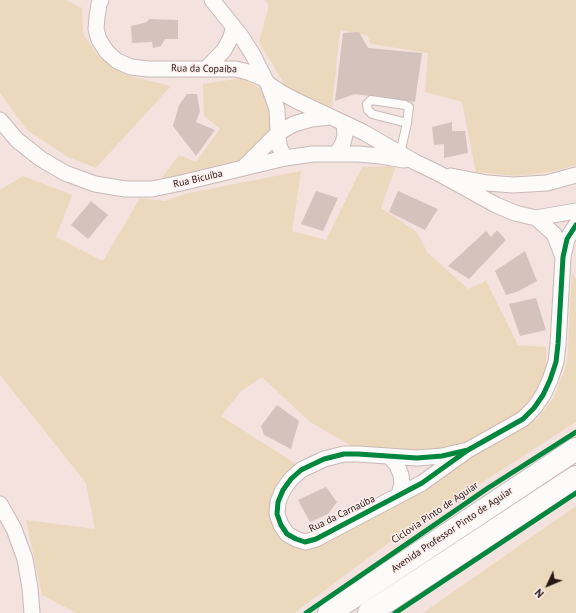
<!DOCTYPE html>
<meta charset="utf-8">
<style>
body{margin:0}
#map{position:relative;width:576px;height:613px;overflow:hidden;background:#f4e2df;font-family:"PT Sans",sans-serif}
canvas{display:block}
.north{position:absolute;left:528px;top:565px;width:40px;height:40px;-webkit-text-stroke:3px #feeeeb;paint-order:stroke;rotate:226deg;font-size:11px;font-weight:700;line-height:16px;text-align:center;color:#241715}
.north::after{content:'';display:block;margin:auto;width:14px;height:18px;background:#241715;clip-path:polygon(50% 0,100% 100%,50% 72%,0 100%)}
</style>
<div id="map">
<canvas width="576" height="613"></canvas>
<div class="north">N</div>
</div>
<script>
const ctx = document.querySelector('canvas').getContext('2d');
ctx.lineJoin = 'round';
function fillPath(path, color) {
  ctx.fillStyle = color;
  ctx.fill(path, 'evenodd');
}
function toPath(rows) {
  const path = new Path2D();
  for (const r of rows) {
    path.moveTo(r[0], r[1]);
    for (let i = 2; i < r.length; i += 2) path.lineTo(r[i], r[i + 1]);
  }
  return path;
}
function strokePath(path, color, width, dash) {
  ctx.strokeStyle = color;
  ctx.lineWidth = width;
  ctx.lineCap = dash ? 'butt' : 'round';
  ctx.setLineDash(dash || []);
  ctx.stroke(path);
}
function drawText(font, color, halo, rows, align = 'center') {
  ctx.font = font + ' "PT Sans",sans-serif';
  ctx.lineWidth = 3;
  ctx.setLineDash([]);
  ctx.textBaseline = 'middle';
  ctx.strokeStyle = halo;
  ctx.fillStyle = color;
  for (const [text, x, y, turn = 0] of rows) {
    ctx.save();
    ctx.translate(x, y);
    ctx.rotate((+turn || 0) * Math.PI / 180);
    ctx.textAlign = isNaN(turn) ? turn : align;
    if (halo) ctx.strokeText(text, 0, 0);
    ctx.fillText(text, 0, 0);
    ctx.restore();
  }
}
fillPath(toPath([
 [0,0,66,0,82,8,83,34,99,57,129,76,171,86,96,168,68,157,27,130,0,93],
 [265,0,576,0,576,165,556,171,517,176,476,172,462,102,425,92,428,53,371,44,367,35,340,30,332,107,292,97,259,42,269,5],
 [241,78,259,87,269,98,274,120,266,143,245,164,198,174,161,179,179,155,196,162,220,129,204,116,203,84],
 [396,166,381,208,417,232,427,252,468,289,486,281,518,345,546,347,546,372,528,410,422,464,357,449,310,422,262,377,241,391,221,416,299,466,277,495,283,537,310,549,327,542,537,419,554,397,567,363,572,273,576,279,576,422,394,539,294,613,76,613,42,595,26,520,95,529,86,483,0,375,0,190,23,176,72,195,56,237,103,261,140,198,165,201,189,193,301,171,292,231,326,240,362,167],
 [576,506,576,613,423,613]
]), '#ebd8bd');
fillPath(toPath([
 [149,19,178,20,178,39,165,39,161,46,153,48,152,42,132,43,131,26,147,22],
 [359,32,368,48,422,53,415,102,355,94,335,101,343,33],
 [187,94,197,94,200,111,196,122,215,130,196,156,173,126,179,105],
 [452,122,452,131,465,131,468,153,444,158,444,144,434,145,432,127],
 [316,191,338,198,323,231,301,224],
 [398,191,438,209,425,230,389,212],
 [91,201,108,215,88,239,71,225],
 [497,230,506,240,469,279,448,266,486,231,491,237],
 [525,251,537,281,519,291,506,295,495,271],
 [536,298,546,330,520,336,509,304],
 [277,405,299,421,291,449,264,435,261,426],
 [326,487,337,502,328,514,310,522,298,500]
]), '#d3c3bc');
const lane = toPath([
 [400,154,407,123,409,107,405,105,371,100,367,104,368,110,372,114,407,123]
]);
const street = toPath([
 [101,0,99,4,97,17,96,29,99,40,107,52,117,61,131,67,148,69,236,69,248,72,265,79],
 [212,0,241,36,253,55,265,79,268,84,282,93,297,101,363,132,415,162,438,173,496,205,515,213,536,218,576,211],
 [206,69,224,50,230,39,234,27],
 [0,120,17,140,41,159,65,173,95,184,125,189,152,189,181,183,285,158,313,154,358,154,381,156,404,160],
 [337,153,343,143,345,135,344,123],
 [285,158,279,146,278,133,294,124,311,119,330,117],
 [243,168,278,133,277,109,268,84],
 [451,176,487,183,513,185,547,183,576,175],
 [536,218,554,234,563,257],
 [468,450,442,456,417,458,358,454,344,454,324,459,301,470,291,479,283,490,278,502,277,514,281,525,287,534,296,539,305,542,316,539,422,483,468,450,523,419,534,408,543,395,550,380,556,362,558,344,563,257,567,239,576,225],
 [390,457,397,465,401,475,402,483,399,495],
 [0,504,14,529,25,559,30,588,32,613]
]);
const primary = toPath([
 [329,613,576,449],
 [369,613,576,477]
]);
strokePath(lane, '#c8b9b6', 10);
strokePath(street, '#c8b9b6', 17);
strokePath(primary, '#c8b9b6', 24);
strokePath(lane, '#fdfbfa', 8);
strokePath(street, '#fdfbfa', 15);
strokePath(primary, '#fdfbfa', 22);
strokePath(toPath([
 [468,450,442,456,417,458,358,454,344,454,324,459,301,470,291,479,283,490,278,502,277,514,281,525,287,534,296,539,305,542,316,539,422,483,468,450,523,419,534,408,543,395,550,380,556,362,558,344,563,257,567,239,576,225],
 [306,613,488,488,576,432],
 [395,613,576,493]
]), '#00873e', 5);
drawText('10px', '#241715', '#feeeeb', [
 ["Rua da Copaíba",204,69,1],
 ["Rua Bicuíba",198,179,-13],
 ["Ciclovia Pinto de Aguiar",435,513,-34],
 ["Rua da Carnaúba",342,514,-26],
 ["Avenida Professor Pinto de Aguiar",452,530,-34]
]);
</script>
